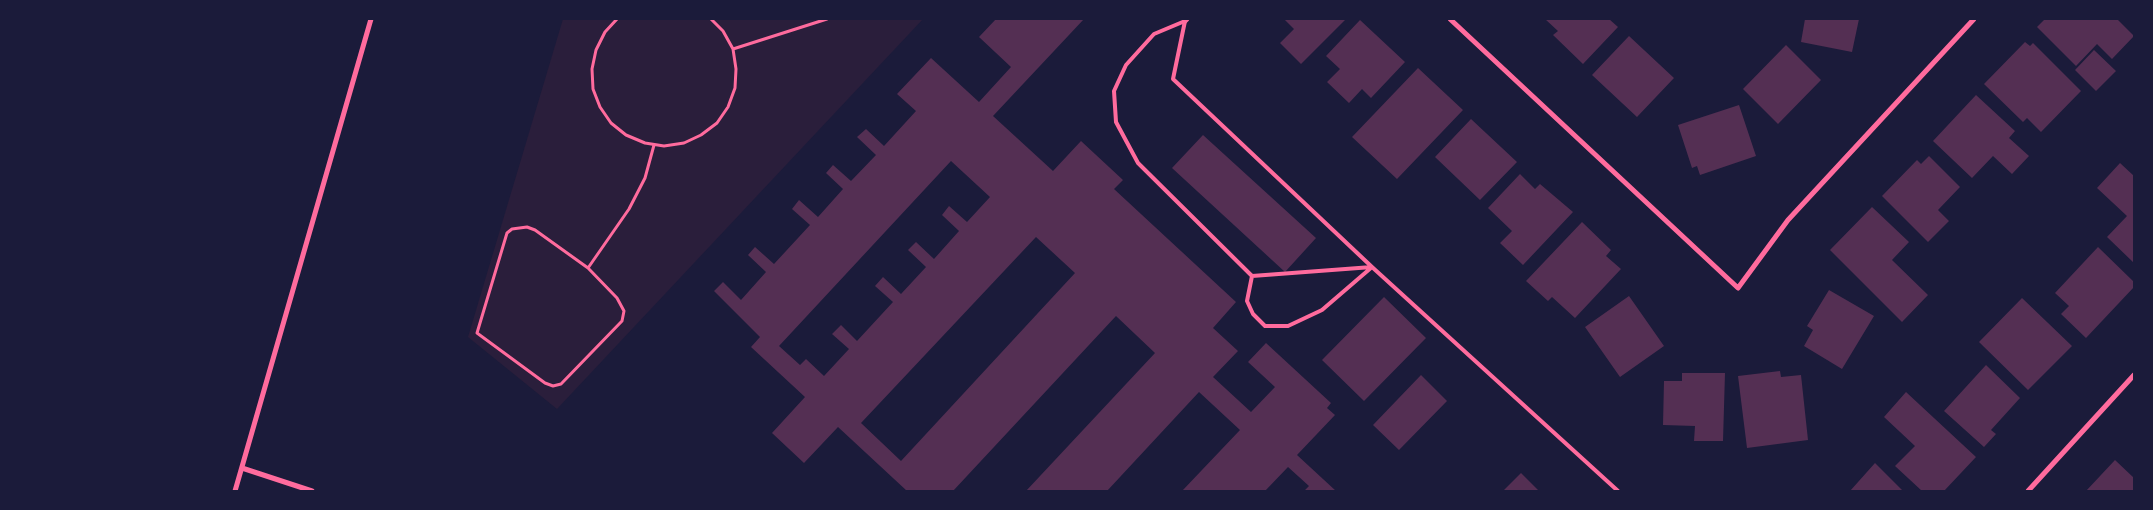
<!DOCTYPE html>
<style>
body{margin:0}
#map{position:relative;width:2153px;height:510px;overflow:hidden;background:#1b1b3a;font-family:"PT Sans Narrow",sans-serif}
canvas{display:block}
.frame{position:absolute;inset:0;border:20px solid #1b1b3a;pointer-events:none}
</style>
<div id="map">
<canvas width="2153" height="510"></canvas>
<div class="frame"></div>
</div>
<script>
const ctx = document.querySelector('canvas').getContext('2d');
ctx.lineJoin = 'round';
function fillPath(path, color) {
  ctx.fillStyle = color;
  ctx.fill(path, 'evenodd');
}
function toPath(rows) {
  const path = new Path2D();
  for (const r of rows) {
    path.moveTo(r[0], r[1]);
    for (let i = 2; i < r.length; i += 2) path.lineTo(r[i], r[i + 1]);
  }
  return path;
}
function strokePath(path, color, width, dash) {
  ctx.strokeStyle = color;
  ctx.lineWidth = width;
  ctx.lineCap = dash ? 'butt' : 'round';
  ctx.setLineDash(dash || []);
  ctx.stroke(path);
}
fillPath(toPath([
 [563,19,923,19,557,409,468,337]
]), '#2a1e3b');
fillPath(toPath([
 [996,19,1084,19,993,116,1053,171,1081,141,1123,180,1114,189,1236,302,1213,328,1238,351,1213,377,1251,412,1275,387,1248,362,1266,343,1331,403,1327,408,1335,415,1297,455,1336,491,1304,491,1309,486,1288,467,1265,491,1182,491,1240,430,1199,392,1107,491,1026,491,1155,353,1116,316,953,491,907,491,838,427,804,463,772,433,805,397,751,347,760,337,714,291,723,282,741,300,766,272,748,255,755,247,774,264,810,225,792,209,799,200,818,217,843,189,826,173,833,165,851,181,876,155,857,137,866,129,884,146,916,111,897,94,931,58,979,102,1011,67,979,37],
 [951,161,990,197,967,222,949,206,942,215,959,231,934,259,916,242,908,250,926,267,901,294,883,277,875,286,893,302,857,341,841,325,832,334,849,349,824,376,806,359,800,365,779,346],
 [1036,237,1075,273,901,461,861,423],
 [1284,19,1346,19,1301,64,1280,43,1294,29],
 [1545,19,1609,19,1618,27,1583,64,1553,35,1558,31],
 [1805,19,1859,19,1852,52,1801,42],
 [2045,19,2117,19,2134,36,2112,59,2097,44,2076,66,2037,27],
 [1360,20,1405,62,1371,98,1362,89,1349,103,1327,82,1340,69,1326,56],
 [1629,36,1674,78,1637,117,1592,75],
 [2025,42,2030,46,2033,43,2081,91,2041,132,2027,118,2023,122,1984,84],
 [1786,45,1821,80,1778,124,1743,89],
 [2094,50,2116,71,2096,91,2075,70],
 [1418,68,1463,110,1397,179,1352,137],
 [1976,95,2015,131,2009,138,2029,156,2012,174,1993,156,1972,178,1933,141],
 [1739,105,1756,156,1700,175,1697,166,1692,168,1678,125],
 [1471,119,1517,162,1480,200,1435,157],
 [1203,135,1316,238,1285,272,1172,168],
 [1929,156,1960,187,1938,210,1949,221,1928,242,1882,196,1917,160,1921,164],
 [2120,163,2134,176,2134,263,2107,237,2127,216,2097,188],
 [1520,174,1535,189,1540,184,1573,212,1523,265,1500,243,1512,231,1488,208],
 [1872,207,1909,242,1892,260,1928,295,1902,322,1830,250],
 [1582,222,1611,250,1606,256,1621,269,1575,318,1552,297,1548,301,1526,281],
 [2098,247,2134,282,2134,287,2086,338,2061,314,2069,306,2055,293],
 [1829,290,1874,316,1842,369,1804,346,1813,330,1807,326],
 [1629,296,1664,346,1620,377,1585,327],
 [1384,297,1426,338,1364,401,1322,360],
 [2022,298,2072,346,2028,390,1979,342],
 [1986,365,2020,398,1991,430,1996,434,1984,447,1944,411],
 [1780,371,1781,377,1801,375,1808,440,1747,448,1738,376],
 [1682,373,1725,373,1723,441,1694,441,1695,426,1663,425,1664,381,1682,381],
 [1421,375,1447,401,1399,450,1373,425],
 [1906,392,1976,457,1944,491,1922,491,1895,466,1915,446,1884,417],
 [2115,460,2134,478,2134,491,2086,491],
 [1875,463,1903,491,1850,491],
 [1521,473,1539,491,1503,491]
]), '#542f53');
strokePath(toPath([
 [617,19,605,32,596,50,592,69,593,89,600,107,611,123,626,135,645,143,664,146,684,143,701,135,717,123,728,107,735,88,736,69,733,49,723,31,711,19],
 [733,49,827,19],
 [527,227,535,230,588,268,617,298,624,311,622,321,561,384,553,386,545,383,477,333,507,233,512,229,527,227],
 [588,268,629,209,645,178,654,145]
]), '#ff6b9d', 3);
strokePath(toPath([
 [1185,21,1154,34,1126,65,1114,91,1116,122,1138,163,1252,276,1372,267,1618,491],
 [1185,21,1173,79,1372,267,1322,310,1288,326,1265,326,1253,314,1247,301,1252,276]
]), '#ff6b9d', 4);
strokePath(toPath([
 [1450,19,1738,288,1788,220,1974,19],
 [1185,21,1187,19],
 [242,468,312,491],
 [235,491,371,19],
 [2028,491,2134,375]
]), '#ff6b9d', 5);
</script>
